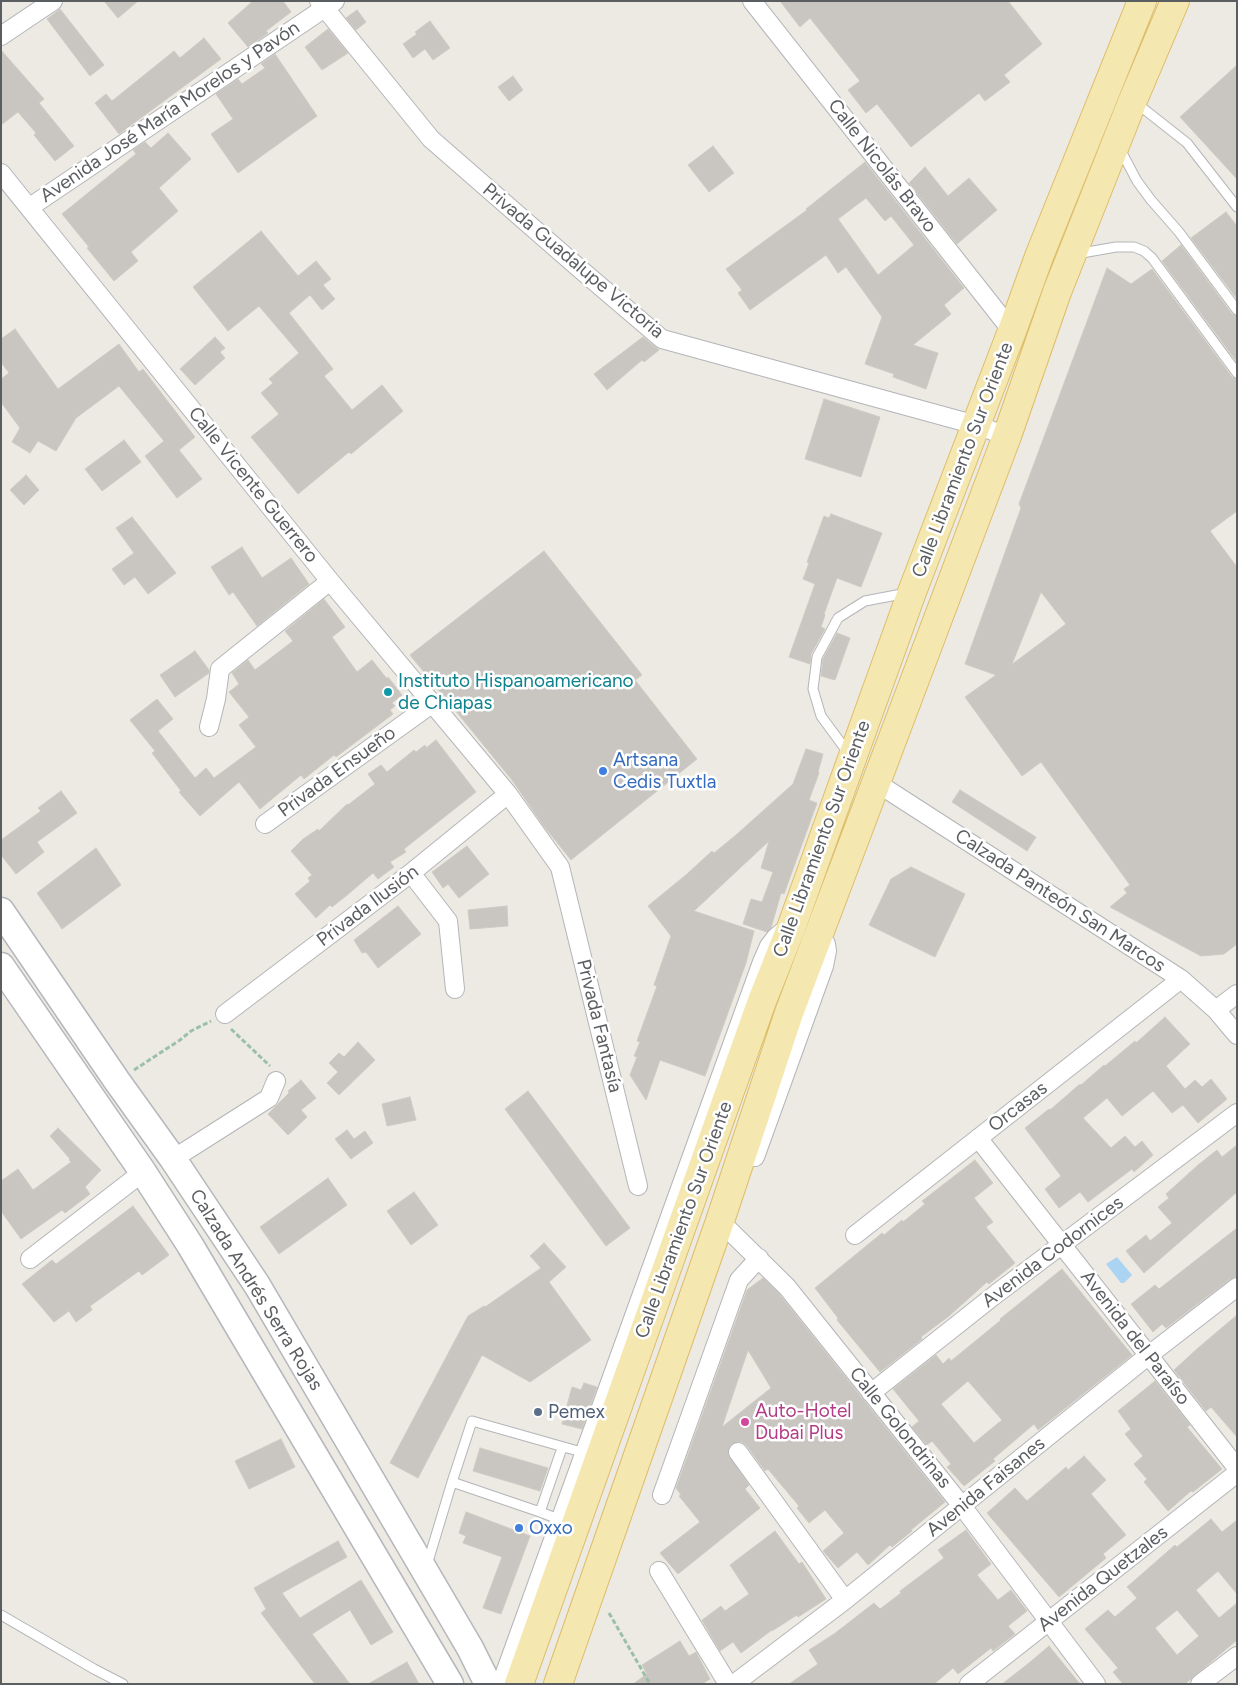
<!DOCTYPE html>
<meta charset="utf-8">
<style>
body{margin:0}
#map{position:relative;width:1238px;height:1685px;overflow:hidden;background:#eceae3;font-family:Figtree,sans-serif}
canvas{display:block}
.frame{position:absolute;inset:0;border:2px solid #5b5e61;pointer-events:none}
</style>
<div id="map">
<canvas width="1238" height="1685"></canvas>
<div class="frame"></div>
</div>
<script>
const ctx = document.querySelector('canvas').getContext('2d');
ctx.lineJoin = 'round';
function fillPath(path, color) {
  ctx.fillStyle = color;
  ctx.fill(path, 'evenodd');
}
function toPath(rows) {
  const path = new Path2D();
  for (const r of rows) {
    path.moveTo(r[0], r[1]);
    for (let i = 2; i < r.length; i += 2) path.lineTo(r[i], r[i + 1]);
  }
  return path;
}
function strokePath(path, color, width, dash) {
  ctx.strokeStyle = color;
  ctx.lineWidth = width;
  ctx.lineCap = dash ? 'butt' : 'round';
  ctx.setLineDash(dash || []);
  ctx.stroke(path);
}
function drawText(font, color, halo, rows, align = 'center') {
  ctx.font = font + ' Figtree,sans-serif';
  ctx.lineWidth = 5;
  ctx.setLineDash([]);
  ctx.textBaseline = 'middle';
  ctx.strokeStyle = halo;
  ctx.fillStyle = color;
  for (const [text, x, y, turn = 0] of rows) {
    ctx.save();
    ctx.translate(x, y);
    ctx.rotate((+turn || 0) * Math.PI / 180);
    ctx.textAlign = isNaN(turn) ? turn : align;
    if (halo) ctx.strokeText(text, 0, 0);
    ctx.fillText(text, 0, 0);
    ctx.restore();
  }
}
fillPath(toPath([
 [1117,1257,1132,1275,1124,1283,1121,1283,1106,1264]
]), '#abd4f3');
const building = toPath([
 [104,1,138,1,118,18,104,1],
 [253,1,283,1,291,12,266,31,268,33,248,47,228,23,253,1],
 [780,1,1008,1,1042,44,1004,75,1010,82,985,101,979,93,911,147,877,104,866,113,848,90,860,81,810,18,800,27,780,1],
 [60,9,104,65,90,76,47,19,60,9],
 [357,10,366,22,356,30,346,18,357,10],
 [430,21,450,48,433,60,425,49,413,58,403,44,417,34,415,32,430,21],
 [328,29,348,53,322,70,305,47,328,29],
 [204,38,221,59,119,134,95,103,106,94,112,101,174,51,180,58,204,38],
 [1,50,44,99,39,103,74,146,55,161,34,135,36,133,18,112,1,125,1,50],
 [275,54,317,116,238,173,211,134,233,119,216,94,238,79,242,84,265,68,261,64,275,54],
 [1237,65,1237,179,1180,117,1237,65],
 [513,76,523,90,509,101,498,87,513,76],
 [168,133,191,159,159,188,178,211,131,252,138,261,114,281,87,248,89,247,62,214,136,154,133,150,145,142,151,148,168,133],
 [713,146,734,173,709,192,688,165,713,146],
 [865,162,964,288,944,305,951,314,913,345,938,353,926,389,893,377,894,374,865,364,882,317,846,267,838,273,826,255,750,310,738,293,742,290,726,269,807,210,806,209,865,162],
 [866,198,885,221,891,216,914,245,878,275,838,219,866,198],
 [925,167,948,196,969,178,997,210,957,244,909,183,925,167],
 [1226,212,1237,226,1237,299,1191,238,1226,212],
 [261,231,298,276,316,261,331,279,323,285,335,299,322,310,310,295,289,313,333,369,324,376,352,410,382,385,403,411,351,454,349,452,298,494,251,437,279,414,261,393,273,383,269,379,299,353,259,306,228,331,193,287,261,231],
 [1181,245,1232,314,1237,316,1237,362,1162,261,1181,245],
 [1107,268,1131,284,1152,269,1232,377,1237,379,1237,511,1210,531,1237,567,1237,944,1224,954,1201,956,1110,907,1127,893,1124,889,1130,885,1041,762,1022,776,965,697,996,675,965,664,1021,508,1019,504,1107,268],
 [1041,592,1066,624,1011,665,1012,664,1041,592],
 [15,329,58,389,119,344,139,372,143,369,195,437,179,450,202,479,177,498,145,456,164,441,119,386,76,418,56,451,38,441,30,453,12,442,20,428,1,402,1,379,9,373,1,362,1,339,15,329],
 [215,337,225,348,220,352,225,358,195,385,180,369,215,337],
 [643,337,659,350,644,362,642,360,607,390,594,374,643,337],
 [824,399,880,417,861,477,805,459,824,399],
 [124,440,141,462,102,491,85,469,124,440],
 [26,475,39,490,24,505,10,490,26,475],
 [831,514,882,533,861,587,837,578,824,614,825,615,821,627,825,629,811,654,810,664,789,657,815,584,803,579,809,563,807,562,824,516,829,518,831,514],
 [132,517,176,573,148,594,135,577,124,585,112,569,134,553,116,528,132,517],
 [242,547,262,578,291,558,309,584,257,626,233,592,229,595,211,567,242,547],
 [544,551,642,675,635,680,697,759,571,860,543,825,512,780,410,655,544,551],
 [324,599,345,627,332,637,357,672,372,660,387,679,388,677,402,695,392,703,395,706,390,710,393,714,336,757,334,755,304,779,301,775,260,809,239,782,200,816,179,792,181,791,152,753,155,751,130,720,157,699,173,719,158,731,195,778,206,768,214,778,256,747,239,725,249,717,229,692,239,684,232,673,248,660,255,670,293,641,285,631,324,599],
 [837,633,850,638,835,680,821,676,823,659,837,633],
 [195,651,209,670,209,673,175,697,160,675,195,651],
 [436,740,476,792,404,849,406,852,390,862,394,867,378,879,373,873,346,896,332,907,330,905,316,918,295,894,310,881,308,878,312,875,291,851,303,839,318,829,319,831,347,804,348,805,375,784,368,774,381,765,387,772,414,750,416,752,425,745,426,748,436,740],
 [806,749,823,754,818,772,819,773,809,800,817,803,784,894,781,893,771,928,767,932,743,924,751,899,762,902,773,872,761,868,769,841,694,911,754,931,746,963,705,1076,660,1060,646,1100,630,1075,637,1057,634,1056,640,1042,637,1041,657,986,654,985,671,936,648,906,687,874,712,851,714,853,736,835,793,784,806,749],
 [960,790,1036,837,1027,851,952,802,960,790],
 [61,791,77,813,37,842,44,852,16,874,1,855,1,840,41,811,38,808,61,791],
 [467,846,489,874,459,898,448,884,443,888,432,872,467,846],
 [96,848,121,885,62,929,37,893,96,848],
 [911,867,965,894,935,957,869,925,891,879,911,867],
 [398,906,421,934,378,968,366,952,362,953,354,940,398,906],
 [507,906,508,926,470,929,468,910,507,906],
 [1165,1017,1190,1044,1166,1066,1185,1089,1195,1080,1202,1087,1211,1079,1227,1099,1198,1123,1183,1105,1172,1113,1153,1091,1122,1116,1107,1098,1083,1118,1111,1148,1125,1136,1135,1147,1142,1141,1153,1155,1134,1172,1132,1169,1088,1202,1080,1192,1059,1208,1045,1189,1061,1176,1025,1128,1049,1109,1050,1110,1080,1084,1081,1085,1104,1065,1105,1066,1135,1041,1136,1043,1165,1017],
 [358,1042,375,1060,339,1095,327,1083,338,1072,329,1063,339,1053,344,1057,358,1042],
 [301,1080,316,1098,301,1110,307,1117,288,1135,268,1114,289,1093,288,1091,301,1080],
 [528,1091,630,1228,606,1246,505,1109,528,1091],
 [410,1097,416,1120,387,1126,382,1104,410,1097],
 [58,1128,101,1170,85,1187,90,1194,65,1213,62,1210,21,1239,1,1211,1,1181,18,1169,33,1190,71,1162,69,1160,70,1159,50,1136,58,1128],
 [347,1130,354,1139,365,1131,373,1143,351,1159,335,1139,347,1130],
 [1237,1145,1237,1192,1144,1273,1126,1251,1146,1235,1150,1241,1172,1223,1158,1207,1169,1198,1166,1194,1198,1165,1217,1150,1222,1157,1237,1145],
 [975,1160,993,1183,974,1198,993,1222,986,1227,1015,1263,989,1284,987,1282,949,1316,921,1337,922,1339,880,1372,837,1320,838,1318,815,1288,882,1233,884,1235,902,1220,903,1222,925,1204,922,1201,975,1160],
 [328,1178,347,1205,279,1254,260,1227,328,1178],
 [414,1192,438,1225,411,1245,387,1211,414,1192],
 [133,1206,169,1255,142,1275,139,1271,90,1306,92,1310,76,1322,69,1311,54,1322,22,1284,52,1260,56,1264,133,1206],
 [1237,1228,1237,1276,1230,1279,1166,1328,1162,1324,1153,1332,1131,1304,1155,1285,1159,1289,1237,1228],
 [544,1243,566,1267,549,1282,591,1340,530,1382,482,1355,418,1478,390,1463,468,1316,484,1306,485,1307,541,1268,530,1256,544,1243],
 [1062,1269,1132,1355,1038,1430,1034,1424,993,1459,995,1461,964,1486,947,1467,951,1464,932,1441,927,1445,912,1427,919,1421,893,1389,936,1355,943,1364,949,1358,951,1361,1001,1320,1000,1319,1062,1269],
 [968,1381,1002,1420,974,1443,941,1404,968,1381],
 [763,1278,779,1294,945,1502,911,1530,912,1531,892,1547,890,1545,868,1565,857,1552,838,1568,823,1551,844,1533,825,1510,809,1523,797,1508,799,1506,768,1469,765,1471,747,1446,742,1442,736,1442,729,1447,728,1454,749,1485,745,1489,760,1508,678,1574,660,1553,700,1522,679,1496,681,1495,676,1488,747,1290,763,1278],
 [748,1350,771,1388,722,1427,748,1350],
 [1237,1315,1237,1437,1211,1407,1206,1411,1174,1370,1198,1348,1237,1315],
 [1155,1381,1190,1425,1187,1427,1222,1469,1193,1492,1191,1491,1168,1511,1144,1482,1147,1479,1134,1464,1143,1456,1125,1434,1131,1429,1118,1411,1155,1381],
 [584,1383,597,1387,582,1429,562,1424,572,1387,581,1390,584,1383],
 [281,1439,295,1467,249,1489,235,1461,281,1439],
 [480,1448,548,1468,540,1491,473,1471,480,1448],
 [1084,1456,1106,1480,1091,1494,1126,1535,1103,1554,1106,1558,1059,1597,987,1513,1015,1488,1027,1501,1066,1467,1068,1470,1084,1456],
 [466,1512,530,1536,501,1614,483,1608,502,1557,463,1543,466,1536,459,1533,466,1512],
 [1211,1519,1222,1532,1237,1520,1237,1594,1218,1571,1196,1590,1219,1618,1237,1603,1237,1640,1185,1684,1123,1684,1113,1672,1118,1668,1085,1629,1108,1610,1115,1617,1137,1598,1127,1587,1175,1545,1177,1547,1211,1519],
 [1177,1610,1199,1636,1177,1655,1155,1628,1177,1610],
 [966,1530,991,1564,977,1575,998,1600,1011,1590,1027,1611,1008,1626,1015,1634,993,1651,991,1648,958,1674,953,1668,934,1684,789,1684,818,1664,809,1650,834,1634,874,1603,880,1609,901,1593,900,1591,944,1558,938,1550,966,1530],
 [775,1531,799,1564,802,1562,826,1599,798,1617,797,1615,772,1631,772,1630,741,1653,733,1642,720,1651,702,1620,721,1606,725,1611,749,1594,730,1565,775,1531],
 [338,1541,347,1557,282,1593,300,1618,361,1580,393,1632,371,1645,350,1610,312,1634,350,1684,315,1684,261,1613,266,1609,254,1588,338,1541],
 [680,1641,689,1656,696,1652,710,1679,702,1684,633,1684,647,1674,642,1665,680,1641],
 [1049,1646,1080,1684,1002,1684,1029,1663,1049,1646],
 [407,1662,419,1684,368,1684,407,1662]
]);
fillPath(building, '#c9c6c1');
strokePath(building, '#cfcbc2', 1);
const lane = toPath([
 [1135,102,1187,143,1237,207],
 [1120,149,1137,181,1151,200,1179,232,1237,310],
 [1076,254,1116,247,1134,247,1144,251,1152,258,1237,373],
 [849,754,821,716,813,689,817,657,838,618,865,601,907,593],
 [452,1482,540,1512,562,1448],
 [540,1512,561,1520],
 [427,1565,452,1482,472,1421,585,1453],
 [1,1615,94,1669,123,1684]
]);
const street = toPath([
 [319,1,431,139,580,269,662,339,976,425,1007,436],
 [752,1,1012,331],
 [1,36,53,1],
 [1,173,330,581,508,794,560,867,638,1186],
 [30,207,335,1],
 [209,727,216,699,220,669,330,581],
 [877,783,1181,979,1216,1010,1237,994],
 [265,824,433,703],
 [411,873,448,921,455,989],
 [1216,1010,1237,1035],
 [225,1014,411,873,508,794],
 [978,1138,1237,1468],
 [755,1157,824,966,827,951,826,944,818,935],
 [173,1159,269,1098,276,1081],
 [729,1230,787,1287,962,1506,1096,1684],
 [855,1235,1181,979],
 [30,1259,143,1172],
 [871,1393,996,1294,1237,1113],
 [738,1452,845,1600],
 [662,1495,739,1280,759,1258],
 [659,1571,728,1684],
 [501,1684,762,962,769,946,776,937,786,929],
 [734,1684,845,1600,1149,1355,1237,1287],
 [969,1684,1237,1473],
 [1200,1684,1237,1656]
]);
const secondary = toPath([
 [1,911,117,1081,173,1159,257,1285,470,1648,488,1684],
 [1,966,143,1172,190,1245,450,1684]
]);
const primary = toPath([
 [519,1684,762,1001,791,928,912,592,1012,331,1040,254,1142,1],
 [558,1684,720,1221,789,1013,1007,436,1057,292,1133,100,1175,1]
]);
strokePath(lane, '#b3b5b8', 11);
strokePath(street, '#b3b5b8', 20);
strokePath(secondary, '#b4b7bb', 29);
strokePath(primary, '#debd69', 30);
strokePath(toPath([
 [231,1029,270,1066],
 [134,1070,180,1040,191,1031,211,1021],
 [609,1613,650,1684]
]), '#9cc0a7', 3, [5, 2.5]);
strokePath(lane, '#fff', 9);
strokePath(street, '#fff', 18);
strokePath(secondary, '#fff', 26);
strokePath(primary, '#f4e8b0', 28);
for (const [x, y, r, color] of [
 [388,692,5,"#0f9aa8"],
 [603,771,5,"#3f7fe0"],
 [538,1412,5,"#5c6f8a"],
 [745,1422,5,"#d1479c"],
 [519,1528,5,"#3f7fe0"]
]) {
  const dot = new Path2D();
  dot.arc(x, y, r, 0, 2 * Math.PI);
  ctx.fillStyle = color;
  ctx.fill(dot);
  strokePath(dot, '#fff', 2);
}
drawText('19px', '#5b5e61', '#fff', [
 ["Avenida José María Morelos y Pavón",170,112,-34],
 ["Calle Nicolás Bravo",882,166,52],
 ["Privada Guadalupe Victoria",573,261,40],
 ["Calle Libramiento Sur Oriente",963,460,-69],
 ["Calle Vicente Guerrero",253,485,51],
 ["Privada Ensueño",337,772,-36],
 ["Calle Libramiento Sur Oriente",822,839,-70],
 ["Calzada Panteón San Marcos",1060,901,33],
 ["Privada Ilusión",368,906,-37],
 ["Privada Fantasía",599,1026,76],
 ["Orcasas",1018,1107,-38],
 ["Calle Libramiento Sur Oriente",684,1220,-70],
 ["Avenida Codornices",1053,1252,-37],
 ["Calzada Andrés Serra Rojas",256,1290,58],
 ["Avenida del Paraíso",1135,1338,52],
 ["Calle Golondrinas",900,1428,51],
 ["Avenida Faisanes",986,1487,-39],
 ["Avenida Quetzales",1103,1579,-38]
]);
drawText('19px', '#0d838f', '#fff', [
 ["Instituto Hispanoamericano",398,681],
 ["de Chiapas",398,703]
], 'left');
drawText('19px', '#366cbe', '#fff', [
 ["Artsana",613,760],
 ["Cedis Tuxtla",613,782],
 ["Oxxo",529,1528]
], 'left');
drawText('19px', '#b23c85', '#fff', [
 ["Auto-Hotel",755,1411],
 ["Dubai Plus",755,1433]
], 'left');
drawText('19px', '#4e5e75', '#fff', [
 ["Pemex",548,1412]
], 'left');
</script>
